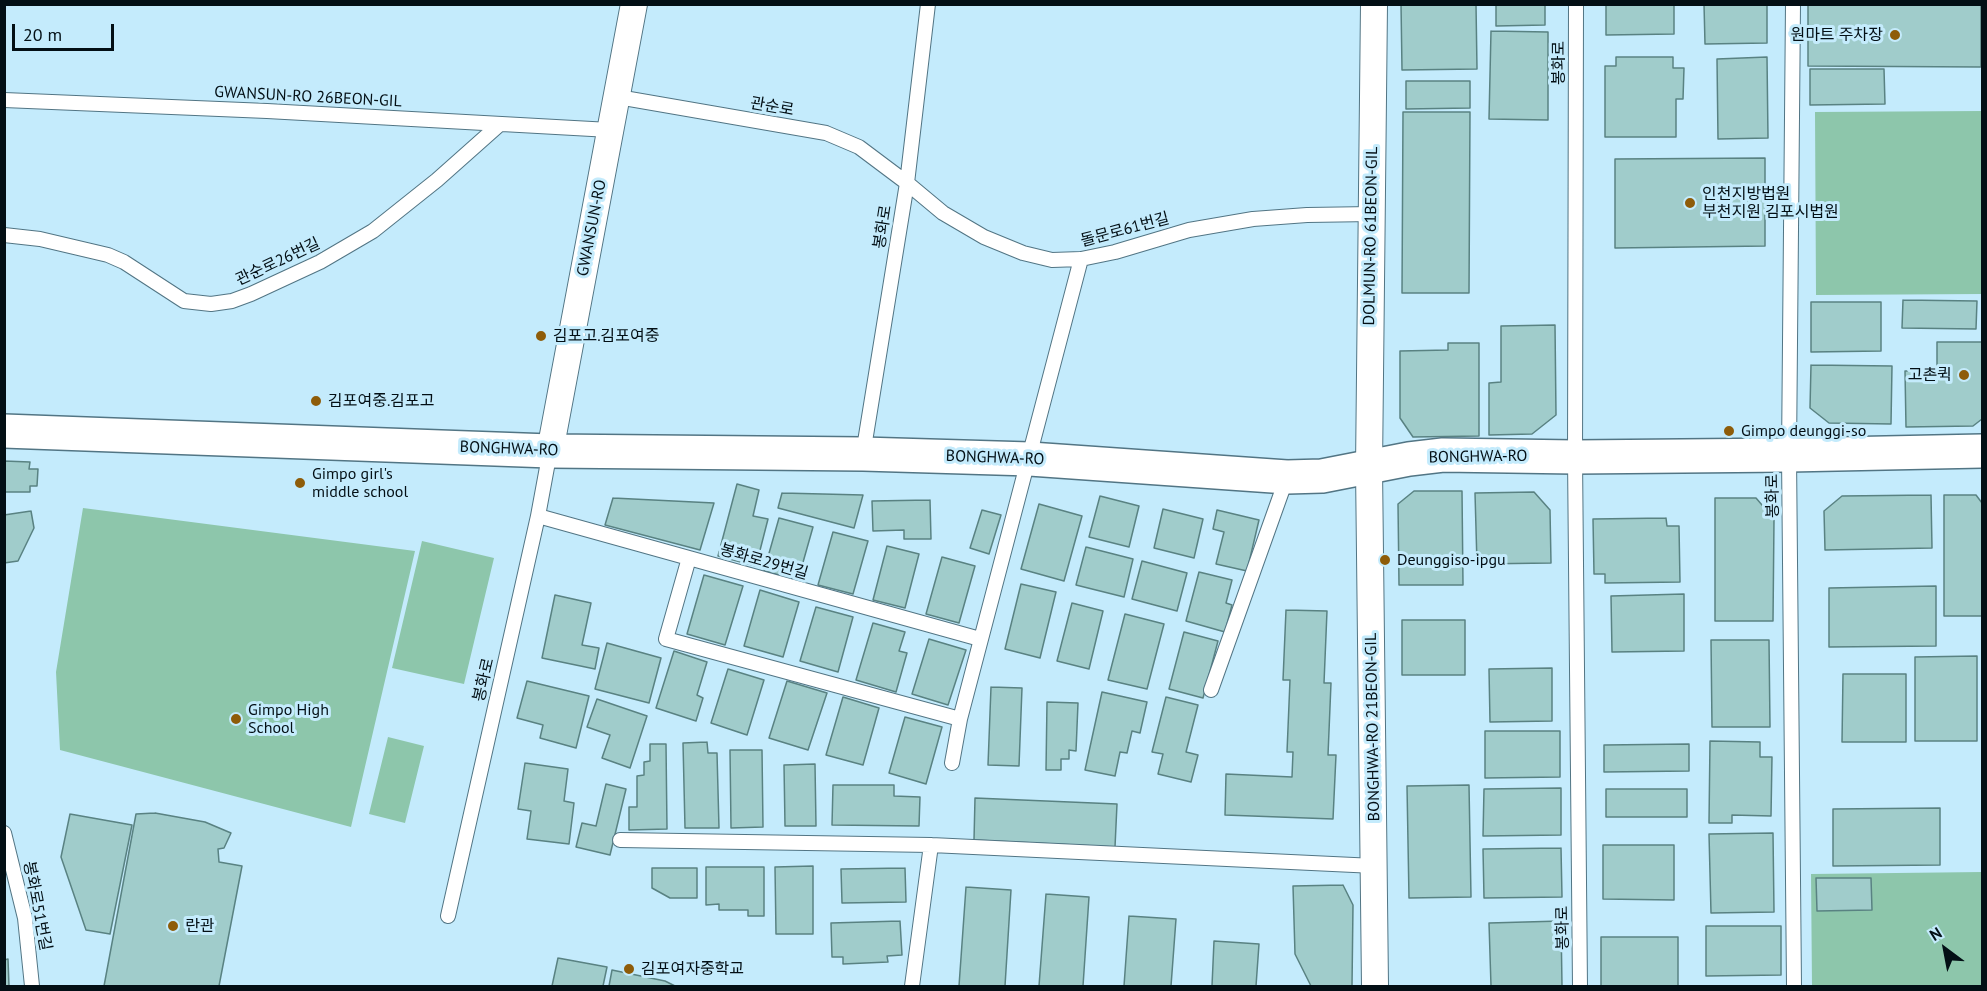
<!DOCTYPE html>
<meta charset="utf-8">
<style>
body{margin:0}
#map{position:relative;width:1987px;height:991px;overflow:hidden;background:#c4ebfc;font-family:"PT Sans",sans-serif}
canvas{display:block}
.frame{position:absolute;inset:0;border:6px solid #030f15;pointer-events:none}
.north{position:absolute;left:1915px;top:919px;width:60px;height:60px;-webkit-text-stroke:4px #c4ebfc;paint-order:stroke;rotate:328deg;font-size:16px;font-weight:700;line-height:24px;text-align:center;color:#030f15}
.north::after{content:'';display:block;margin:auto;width:21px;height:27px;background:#030f15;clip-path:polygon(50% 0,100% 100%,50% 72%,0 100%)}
.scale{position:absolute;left:12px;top:24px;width:102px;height:27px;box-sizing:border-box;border:3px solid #030f15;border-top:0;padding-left:8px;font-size:18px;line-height:21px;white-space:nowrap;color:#030f15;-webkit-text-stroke:4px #c4ebfc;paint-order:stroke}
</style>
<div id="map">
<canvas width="1987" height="991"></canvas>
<div class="frame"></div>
<div class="north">N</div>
<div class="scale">20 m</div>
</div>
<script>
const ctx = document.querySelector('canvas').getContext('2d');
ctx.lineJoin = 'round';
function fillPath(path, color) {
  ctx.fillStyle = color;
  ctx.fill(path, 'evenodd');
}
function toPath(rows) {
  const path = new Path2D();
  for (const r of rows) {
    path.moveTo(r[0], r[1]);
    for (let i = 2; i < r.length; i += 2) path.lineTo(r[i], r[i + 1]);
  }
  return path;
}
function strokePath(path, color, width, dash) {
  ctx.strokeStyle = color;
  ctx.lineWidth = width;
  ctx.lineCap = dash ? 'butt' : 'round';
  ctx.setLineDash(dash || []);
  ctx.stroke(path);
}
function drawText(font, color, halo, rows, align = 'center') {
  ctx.font = font + ' "PT Sans","Noto Sans KR",sans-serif';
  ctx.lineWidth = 6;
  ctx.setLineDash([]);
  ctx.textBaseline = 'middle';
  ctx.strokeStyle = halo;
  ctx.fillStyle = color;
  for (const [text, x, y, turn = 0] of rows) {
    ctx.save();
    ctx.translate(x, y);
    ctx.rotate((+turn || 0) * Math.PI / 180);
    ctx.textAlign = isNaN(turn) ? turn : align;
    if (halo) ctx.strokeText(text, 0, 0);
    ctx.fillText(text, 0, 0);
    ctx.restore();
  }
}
fillPath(toPath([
 [1982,111,1982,294,1816,295,1815,112],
 [83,508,415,551,351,827,60,750,56,672],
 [422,541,494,558,464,684,392,668],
 [388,737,424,746,405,823,369,814],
 [1982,872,1982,986,1812,986,1811,874]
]), '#8dc6ab');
const building = toPath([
 [1401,4,1476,4,1477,69,1402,70,1401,4],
 [1496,4,1545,4,1545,25,1496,26,1496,4],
 [1606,4,1674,4,1674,34,1606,35,1606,4],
 [1704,4,1767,4,1767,43,1705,44,1704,4],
 [1808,4,1981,4,1981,67,1808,66,1808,4],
 [1491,31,1548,32,1548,120,1489,119,1491,31],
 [1616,57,1673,57,1673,68,1684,68,1683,99,1676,99,1676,137,1605,137,1605,66,1616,66,1616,57],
 [1767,57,1768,138,1718,139,1717,59,1767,57],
 [1810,69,1884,69,1885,104,1810,105,1810,69],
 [1406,81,1470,81,1470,108,1406,109,1406,81],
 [1403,112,1470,112,1469,293,1402,293,1403,112],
 [1765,158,1765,246,1615,248,1615,159,1765,158],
 [1903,300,1977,301,1976,329,1902,328,1903,300],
 [1811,302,1881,302,1881,351,1811,352,1811,302],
 [1555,325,1556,415,1532,434,1489,435,1489,383,1501,382,1501,326,1555,325],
 [1937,342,1982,342,1982,419,1973,426,1906,427,1905,371,1937,371,1937,342],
 [1448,343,1479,343,1479,436,1413,437,1400,418,1400,351,1448,350,1448,343],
 [1811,365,1892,366,1891,424,1829,423,1810,408,1811,365],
 [4,461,30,462,29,469,38,469,37,486,30,486,30,492,4,492,4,461],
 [737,484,759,490,753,516,768,519,756,566,718,556,737,484],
 [1414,491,1462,491,1463,585,1399,585,1398,504,1414,491],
 [1534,492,1550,510,1551,563,1477,564,1475,493,1534,492],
 [782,493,863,495,854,528,778,508,782,493],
 [1931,495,1932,548,1825,550,1824,511,1842,496,1931,495],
 [1944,495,1976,495,1982,503,1982,616,1944,616,1944,495],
 [1100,496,1139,506,1129,547,1089,537,1100,496],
 [613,498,714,503,700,550,605,525,613,498],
 [1715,498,1756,498,1774,519,1773,621,1715,621,1715,498],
 [930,500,931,539,904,539,904,530,873,531,872,501,930,500],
 [1039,504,1082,516,1064,581,1021,569,1039,504],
 [1163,509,1203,519,1194,558,1154,548,1163,509],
 [982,510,1001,515,989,554,970,548,982,510],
 [1217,510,1259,520,1247,571,1216,564,1224,532,1213,529,1217,510],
 [31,511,34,528,18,561,4,563,4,515,31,511],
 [779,518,813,527,798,580,764,571,779,518],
 [1666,518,1667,526,1679,526,1680,582,1605,583,1605,574,1594,574,1593,519,1666,518],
 [833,532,868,541,853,594,818,585,833,532],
 [887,546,919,554,905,608,873,600,887,546],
 [1086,547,1133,559,1124,597,1076,585,1086,547],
 [942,557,975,566,959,623,926,614,942,557],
 [1142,561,1187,573,1177,611,1132,599,1142,561],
 [1199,572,1232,580,1226,603,1232,605,1225,632,1186,621,1199,572],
 [704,575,743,586,725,645,687,634,704,575],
 [1021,584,1056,592,1040,658,1005,649,1021,584],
 [1936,586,1936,646,1829,647,1829,588,1936,586],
 [760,590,799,602,783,657,744,646,760,590],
 [1684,594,1684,651,1612,652,1611,596,1684,594],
 [555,595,591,603,582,645,599,648,595,669,542,658,555,595],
 [1072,603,1103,611,1089,669,1057,661,1072,603],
 [816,607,853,617,838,672,800,661,816,607],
 [1286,610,1327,611,1324,683,1331,683,1328,755,1336,755,1333,819,1225,815,1226,774,1292,777,1293,752,1287,752,1290,680,1283,680,1286,610],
 [1125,614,1164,624,1147,689,1108,680,1125,614],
 [1402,620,1465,620,1465,675,1402,675,1402,620],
 [873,623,905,632,899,651,907,653,896,692,856,680,873,623],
 [1184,632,1218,641,1203,698,1169,689,1184,632],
 [929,639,966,650,948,705,912,694,929,639],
 [1711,640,1769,640,1770,727,1712,727,1711,640],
 [607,643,661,658,649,703,595,689,607,643],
 [674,651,707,662,697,695,703,698,696,721,656,708,674,651],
 [1977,656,1977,741,1915,741,1915,657,1977,656],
 [1552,668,1552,721,1490,722,1489,669,1552,668],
 [728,669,764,680,747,735,711,723,728,669],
 [1843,674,1906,674,1906,742,1842,742,1843,674],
 [527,681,589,696,576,748,540,738,543,725,517,718,527,681],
 [787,681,827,693,808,750,769,738,787,681],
 [991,687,1022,688,1019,766,988,765,991,687],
 [1102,692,1147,702,1140,733,1132,731,1127,753,1120,752,1115,776,1085,770,1102,692],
 [843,697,879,708,863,765,826,755,843,697],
 [1166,697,1198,705,1186,752,1198,755,1191,782,1158,774,1163,754,1152,752,1166,697],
 [597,699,647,716,630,768,602,758,610,735,587,727,597,699],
 [1047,702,1078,703,1076,751,1069,750,1069,759,1061,759,1061,770,1046,770,1047,702],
 [905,717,942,727,926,784,889,773,905,717],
 [1485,731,1560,731,1560,777,1485,778,1485,731],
 [1710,741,1760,742,1760,757,1772,757,1771,816,1732,815,1732,823,1709,823,1710,741],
 [707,742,708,753,717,753,719,828,685,828,683,743,707,742],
 [650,744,666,744,667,829,629,830,629,807,637,807,637,776,644,775,644,762,650,761,650,744],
 [1689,744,1689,771,1604,772,1604,745,1689,744],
 [730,750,762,750,763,827,731,828,730,750],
 [525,763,568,769,564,801,574,803,569,844,527,839,531,811,518,809,525,763],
 [815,764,816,826,785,826,784,765,815,764],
 [606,784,626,789,610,855,576,847,582,823,596,826,606,784],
 [833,785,894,785,894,796,920,797,919,826,832,825,833,785],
 [1469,785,1471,897,1409,898,1407,786,1469,785],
 [1561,788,1561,835,1483,836,1484,789,1561,788],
 [1606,789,1687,789,1687,817,1606,817,1606,789],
 [975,798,1117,804,1115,847,974,840,975,798],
 [1940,808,1940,865,1833,866,1833,809,1940,808],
 [155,813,205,822,231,833,224,848,218,849,219,862,242,866,219,986,104,986,136,814,155,813],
 [70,814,132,825,110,934,86,930,61,857,70,814],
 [1773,833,1774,912,1711,913,1709,834,1773,833],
 [1603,845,1674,845,1674,900,1603,899,1603,845],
 [1561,848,1562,897,1484,898,1483,849,1561,848],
 [813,866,813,934,776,934,775,867,813,866],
 [706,867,764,867,764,916,748,916,748,910,719,910,719,904,706,905,706,867],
 [652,868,697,868,697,898,670,898,652,888,652,868],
 [905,868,906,902,842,903,841,869,905,868],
 [1816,878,1871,878,1872,910,1817,911,1816,878],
 [1343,885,1353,905,1352,986,1311,986,1295,954,1293,886,1343,885],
 [966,887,1011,890,1005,986,959,986,966,887],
 [1046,894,1089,897,1083,986,1039,986,1046,894],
 [1129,916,1176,919,1171,986,1124,986,1129,916],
 [900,921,902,955,887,956,888,962,843,964,843,957,832,957,831,923,900,921],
 [1561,921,1562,986,1491,986,1489,923,1561,921],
 [1706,926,1781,926,1781,975,1706,976,1706,926],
 [1601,937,1678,937,1678,986,1601,986,1601,937],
 [1214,941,1259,944,1256,986,1212,986,1214,941],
 [558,958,607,967,603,986,552,986,558,958],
 [8,959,9,986,4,986,4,960,8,959],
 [612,970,665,981,675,986,609,986,612,970]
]);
fillPath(building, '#a0cccb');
strokePath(building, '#598282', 1.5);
const service = toPath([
 [1576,4,1575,457,1580,986],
 [1793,4,1789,455,1794,986],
 [618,97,826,133,859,147,907,183,943,213,984,237,1023,253,1052,260,1081,259,1115,252,1189,230,1253,219,1307,215,1372,214],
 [4,100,267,111,610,130],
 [4,235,40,239,108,255,124,262,184,301,211,304,232,301,251,294,320,262,373,231,437,180,500,124],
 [863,454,907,183,928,4],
 [538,516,980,639],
 [689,558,666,639,960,719],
 [1211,690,1287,477],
 [952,763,960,719,1081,259],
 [4,833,25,918,32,986],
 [620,840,931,845,1375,866],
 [448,916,538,516,550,451],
 [912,986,931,845]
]);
const minor = toPath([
 [1374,4,1369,468,1375,986],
 [550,451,634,4]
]);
const tertiary = toPath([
 [4,431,550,451,863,454,1030,459,1287,477,1322,476,1409,459,1443,455,1575,457,1789,455,1982,451]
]);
strokePath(service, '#527584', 16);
strokePath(minor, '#527584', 28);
strokePath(tertiary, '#527584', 36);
strokePath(service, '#fff', 14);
strokePath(minor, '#fff', 26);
strokePath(tertiary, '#fff', 33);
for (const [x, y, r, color] of [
 [1895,35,6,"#8e5c09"],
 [1690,203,6,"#8e5c09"],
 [541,336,6,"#8e5c09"],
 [1964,375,6,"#8e5c09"],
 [316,401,6,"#8e5c09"],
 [1729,431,6,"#8e5c09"],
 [300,483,6,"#8e5c09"],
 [1385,560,6,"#8e5c09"],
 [236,719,6,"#8e5c09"],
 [173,926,6,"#8e5c09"],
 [629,969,6,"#8e5c09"]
]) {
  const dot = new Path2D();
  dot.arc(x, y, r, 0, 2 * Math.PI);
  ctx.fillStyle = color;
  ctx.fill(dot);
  strokePath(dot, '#c4ebfc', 2);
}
drawText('16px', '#030f15', '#c4ebfc', [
 ["원마트 주차장",1883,35,"right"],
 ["인천지방법원",1702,194],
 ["부천지원 김포시법원",1702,212],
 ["김포고.김포여중",553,336],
 ["고촌퀵",1952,375,"right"],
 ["김포여중.김포고",328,401],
 ["Gimpo deunggi-so",1741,431],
 ["Gimpo girl's",312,474],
 ["middle school",312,492],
 ["Deunggiso-ipgu",1397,560],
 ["Gimpo High",248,710],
 ["School",248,728],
 ["란관",185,926],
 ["김포여자중학교",641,969]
], 'left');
drawText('16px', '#030f15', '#c4ebfc', [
 ["봉화로",1559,63,-90],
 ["GWANSUN-RO 26BEON-GIL",308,97,3],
 ["관순로",772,107,10],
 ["봉화로",883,227,-81],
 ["GWANSUN-RO",592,228,-79],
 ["돌문로61번길",1125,230,-15],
 ["DOLMUN-RO 61BEON-GIL",1371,236,-89],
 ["관순로26번길",278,262,-25],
 ["BONGHWA-RO",509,449,2],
 ["BONGHWA-RO",1478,457,-1],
 ["BONGHWA-RO",995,458,2],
 ["봉화로",1773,496,-91],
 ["봉화로29번길",764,562,16],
 ["봉화로",484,680,-77],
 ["BONGHWA-RO 21BEON-GIL",1373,727,-91],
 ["봉화로51번길",37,906,79],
 ["봉화로",1563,928,-91]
]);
</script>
